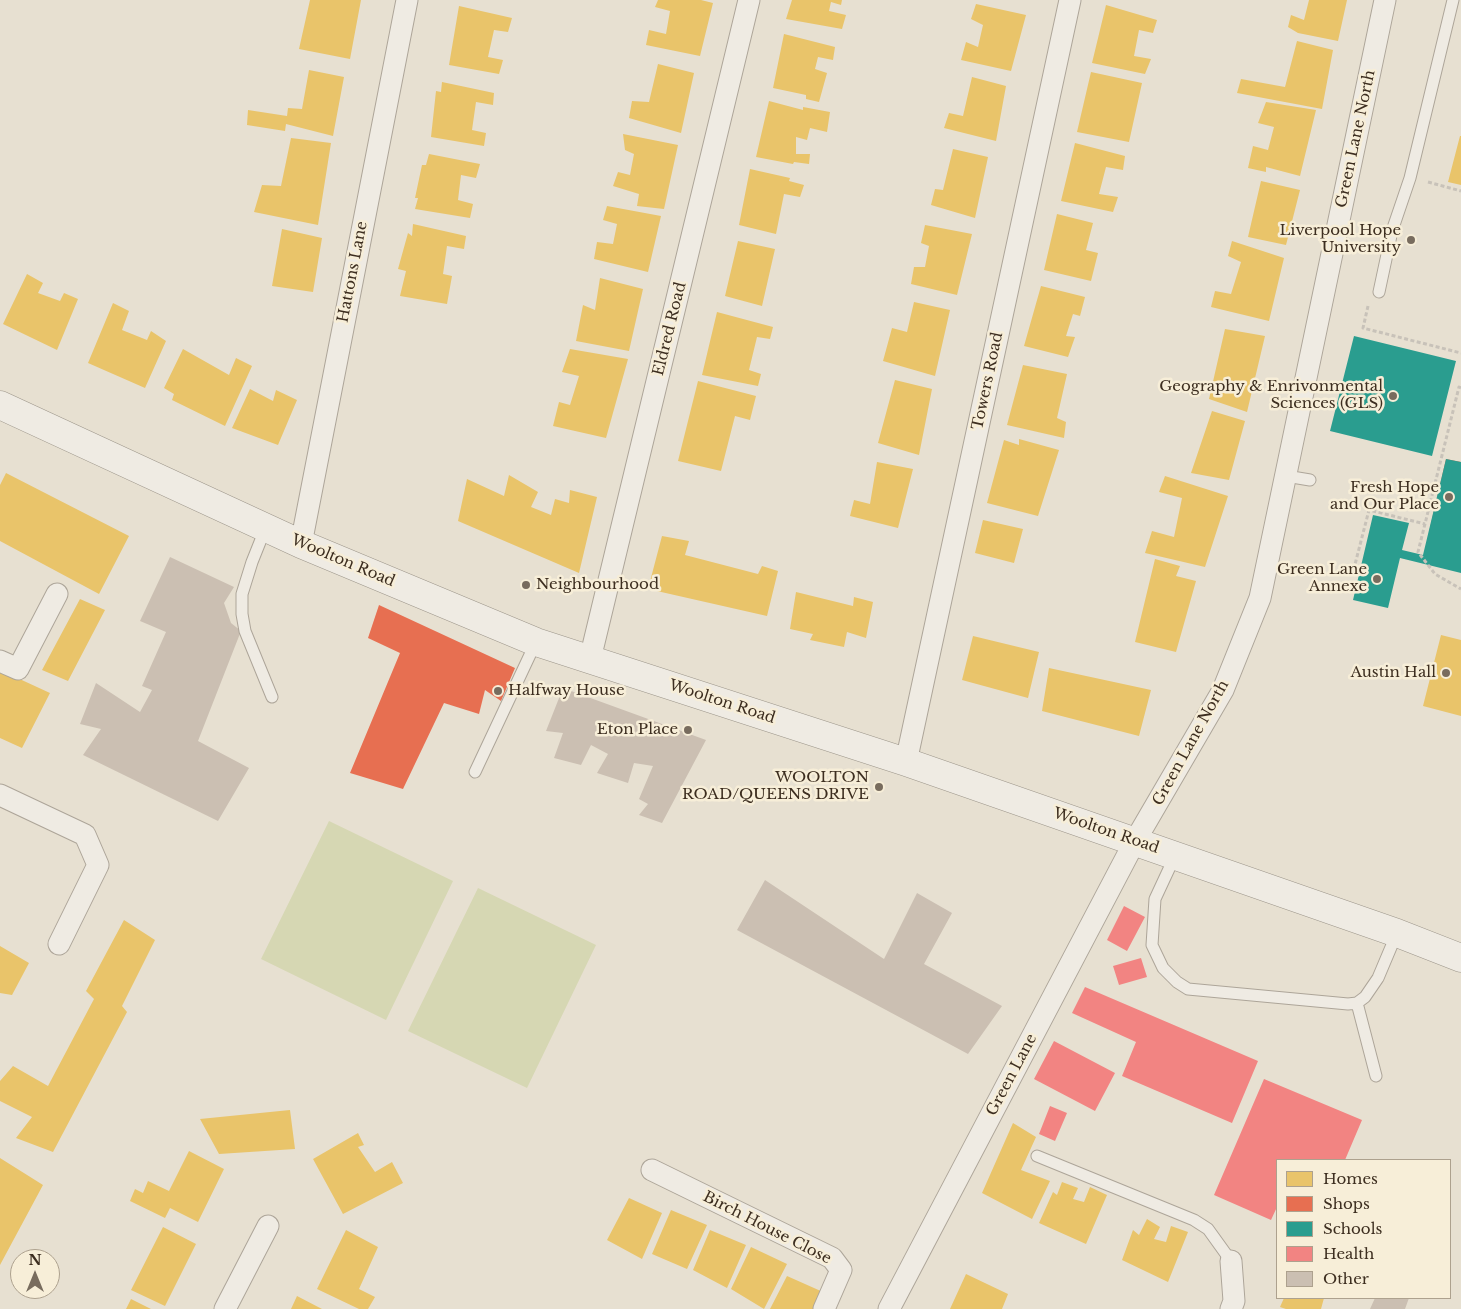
<!DOCTYPE html>
<style>
body{margin:0}
#map{position:relative;width:1461px;height:1309px;overflow:hidden;background:#e7e0d1;font-family:"Libre Baskerville",serif}
canvas{display:block}
.legend{position:absolute;left:1276px;top:1159px;width:175px;height:140px;box-sizing:border-box;background:#f7eed8;border:1px solid #ada18e;margin:0;padding:6px 9px;list-style:none;font-size:15px;color:#3d2e20}
.legend li{display:flex;align-items:center;gap:10px;height:25px}
.legend b{width:25px;border:1px solid #ada18e}
.north{position:absolute;left:10px;top:1249px;width:50px;height:50px;box-sizing:border-box;background:#f7eed8;border:1px solid #ada18e;border-radius:50%;rotate:0deg;font-size:14px;font-weight:700;line-height:20px;text-align:center;color:#3d2e20}
.north::after{content:'';display:block;margin:auto;width:18px;height:22px;background:#786c5e;clip-path:polygon(50% 0,100% 100%,50% 72%,0 100%)}
</style>
<div id="map">
<canvas width="1461" height="1309"></canvas>
<ul class="legend">
<li><b style="height:14px;background:#e9c46a"></b>Homes</li>
<li><b style="height:14px;background:#e76f51"></b>Shops</li>
<li><b style="height:14px;background:#2a9d8f"></b>Schools</li>
<li><b style="height:14px;background:#f28482"></b>Health</li>
<li><b style="height:14px;background:#cbbfb2"></b>Other</li>
</ul>
<div class="north">N</div>
</div>
<script>
const ctx = document.querySelector('canvas').getContext('2d');
ctx.lineJoin = 'round';
function fillPath(path, color) {
  ctx.fillStyle = color;
  ctx.fill(path, 'evenodd');
}
function toPath(rows) {
  const path = new Path2D();
  for (const r of rows) {
    path.moveTo(r[0], r[1]);
    for (let i = 2; i < r.length; i += 2) path.lineTo(r[i], r[i + 1]);
  }
  return path;
}
function strokePath(path, color, width, dash) {
  ctx.strokeStyle = color;
  ctx.lineWidth = width;
  ctx.lineCap = dash ? 'butt' : 'round';
  ctx.setLineDash(dash || []);
  ctx.stroke(path);
}
function drawText(font, color, halo, rows, align = 'center') {
  ctx.font = font + ' "Libre Baskerville",serif';
  ctx.lineWidth = 5;
  ctx.setLineDash([]);
  ctx.textBaseline = 'middle';
  ctx.strokeStyle = halo;
  ctx.fillStyle = color;
  for (const [text, x, y, turn = 0] of rows) {
    ctx.save();
    ctx.translate(x, y);
    ctx.rotate((+turn || 0) * Math.PI / 180);
    ctx.textAlign = isNaN(turn) ? turn : align;
    if (halo) ctx.strokeText(text, 0, 0);
    ctx.fillText(text, 0, 0);
    ctx.restore();
  }
}
fillPath(toPath([
 [329,821,453,881,386,1020,261,959],
 [478,888,596,945,527,1088,408,1031]
]), '#d6d7b3');
fillPath(toPath([
 [310,0,361,0,350,59,299,49],
 [658,0,701,0,713,3,700,56,646,45,649,30,666,34,670,11,655,7],
 [792,0,842,0,841,5,831,2,829,11,846,15,842,29,786,19],
 [1309,0,1347,0,1338,41,1298,33,1288,27,1291,15,1304,20],
 [976,4,1026,15,1011,71,961,60,966,42,978,47,983,25,971,19],
 [1106,5,1157,20,1153,33,1139,30,1134,56,1151,59,1145,74,1092,63],
 [459,6,512,18,508,32,494,30,488,57,503,60,499,74,449,65],
 [784,34,835,47,833,60,818,57,815,69,827,73,819,102,806,99,806,95,773,88],
 [1297,41,1333,50,1322,109,1237,93,1241,79,1285,87],
 [658,64,694,73,681,133,629,118,632,101,649,102],
 [309,70,344,77,333,136,286,124,285,131,247,125,248,110,287,116,288,108,302,109],
 [1091,72,1142,83,1129,142,1077,132],
 [972,77,1006,86,996,141,944,128,949,113,963,116],
 [442,82,494,93,493,105,476,102,472,130,486,133,484,146,431,137,436,91,441,92],
 [769,101,803,110,803,107,830,112,827,132,810,128,807,140,796,137,796,154,810,154,809,164,794,162,793,164,756,157],
 [1266,102,1316,110,1300,176,1266,167,1266,172,1248,168,1253,146,1268,150,1274,127,1258,123],
 [623,134,678,145,664,209,637,206,639,194,613,186,618,172,630,175,634,154,625,150],
 [1460,136,1461,136,1461,185,1448,182],
 [291,138,331,143,318,225,254,212,262,185,281,186],
 [1075,143,1125,156,1123,170,1106,167,1099,194,1118,197,1113,212,1061,201],
 [953,149,988,157,975,218,931,205,935,189,943,190],
 [429,154,480,164,476,178,461,175,458,200,473,204,470,218,415,209,418,198,415,198,422,165,426,165],
 [750,169,790,178,789,181,804,185,800,197,784,194,776,234,739,225],
 [1261,181,1300,190,1286,245,1248,237],
 [607,206,661,216,648,272,594,259,597,242,613,244,617,224,603,220],
 [1057,214,1093,223,1086,250,1098,253,1091,281,1044,270],
 [413,224,466,236,464,249,447,246,443,274,452,276,447,304,400,296,406,271,398,269,408,233,412,236],
 [925,225,972,234,957,295,911,284,914,267,925,267,929,246,921,243],
 [282,229,322,238,313,292,272,286],
 [738,241,775,249,762,306,725,296],
 [1232,241,1284,258,1269,321,1211,307,1215,291,1231,294,1241,262,1228,256],
 [27,274,43,283,38,293,60,301,64,293,78,299,57,350,3,324],
 [600,278,643,289,629,351,576,341,583,305,595,310],
 [1041,286,1085,297,1080,316,1073,314,1066,336,1075,337,1068,357,1024,346],
 [914,302,950,310,935,376,883,361,892,328,907,332],
 [113,303,129,311,122,330,147,340,151,331,166,341,145,388,88,363],
 [717,312,773,327,770,339,757,337,749,370,761,374,758,386,702,375],
 [1225,329,1265,336,1247,412,1209,399],
 [183,349,229,375,236,358,252,366,225,426,172,400,174,394,164,388],
 [570,349,628,359,606,438,553,426,559,402,570,405,579,376,562,372],
 [1023,365,1067,374,1057,418,1066,422,1064,438,1007,425],
 [895,380,932,389,919,455,878,443],
 [698,381,756,396,750,420,735,416,721,471,678,461],
 [250,389,273,401,276,390,297,400,278,445,232,428],
 [1212,411,1245,421,1229,480,1191,473],
 [1019,439,1059,450,1038,516,987,503,1004,440,1019,445],
 [877,462,913,469,898,528,850,516,854,500,870,504],
 [6,473,129,536,99,594,0,541,0,485],
 [509,475,538,492,531,507,551,515,555,499,569,503,570,490,597,497,579,573,458,521,467,479,504,496],
 [1165,476,1228,496,1205,567,1145,553,1152,531,1174,537,1182,498,1159,492],
 [983,520,1023,529,1014,563,975,553],
 [662,536,689,541,685,555,758,574,762,566,778,571,767,616,648,589],
 [1155,559,1180,566,1176,576,1196,581,1176,652,1135,642],
 [796,592,853,606,854,597,873,602,866,638,847,632,844,647,810,640,813,634,790,629],
 [80,599,105,610,68,681,42,670],
 [1441,635,1461,640,1461,716,1423,706],
 [973,636,1039,652,1028,698,962,680],
 [1049,668,1151,690,1139,736,1042,711],
 [0,670,50,693,22,748,0,738],
 [124,920,155,940,122,1006,127,1012,53,1152,16,1138,32,1117,0,1101,0,1081,13,1066,48,1086,94,999,86,991],
 [0,946,29,963,12,995,0,993],
 [290,1110,295,1149,219,1154,200,1119],
 [1013,1123,1036,1137,1021,1170,1050,1181,1032,1219,982,1193],
 [358,1133,364,1145,358,1147,375,1172,392,1162,403,1183,343,1214,313,1159],
 [189,1151,224,1169,198,1222,170,1208,165,1218,130,1201,135,1189,143,1193,148,1181,169,1191],
 [0,1158,43,1185,0,1265],
 [1062,1182,1078,1188,1073,1199,1084,1202,1090,1187,1107,1195,1086,1244,1039,1223,1053,1192,1057,1195],
 [629,1198,662,1213,642,1259,607,1240],
 [671,1210,707,1225,687,1269,652,1254],
 [1147,1219,1160,1227,1154,1239,1166,1242,1171,1226,1188,1232,1168,1282,1122,1260,1133,1230,1139,1235],
 [163,1227,196,1244,165,1306,131,1290],
 [346,1230,378,1247,359,1289,375,1297,368,1309,359,1309,317,1289],
 [710,1230,746,1245,727,1288,693,1270],
 [751,1247,787,1264,764,1309,731,1289],
 [966,1274,1008,1294,1002,1309,950,1309],
 [787,1276,823,1292,815,1309,770,1309],
 [297,1296,322,1309,291,1309],
 [1284,1298,1324,1298,1321,1309,1286,1309,1280,1307],
 [131,1299,151,1309,126,1309]
]), '#e9c46a');
fillPath(toPath([
 [1446,459,1461,462,1461,540,1429,532],
 [379,605,515,668,501,701,485,690,479,714,444,703,403,789,350,773,400,653,368,638]
]), '#e76f51');
fillPath(toPath([
 [1354,336,1456,361,1432,456,1330,431],
 [1446,459,1461,462,1461,573,1400,558,1388,608,1353,600,1373,515,1409,523,1402,550,1423,555]
]), '#2a9d8f');
fillPath(toPath([
 [1124,906,1145,917,1127,951,1107,940],
 [1141,958,1147,977,1119,985,1113,966],
 [1085,987,1258,1061,1232,1123,1122,1076,1136,1042,1072,1013],
 [1054,1041,1115,1073,1095,1111,1034,1079],
 [1264,1079,1362,1120,1345,1160,1277,1160,1277,1207,1271,1220,1214,1195],
 [1050,1106,1067,1113,1055,1141,1039,1134]
]), '#f28482');
fillPath(toPath([
 [170,557,234,587,224,603,231,623,241,631,198,741,249,768,218,821,83,755,101,729,80,724,96,683,140,712,152,690,142,686,166,632,140,621],
 [563,688,706,740,662,823,639,815,648,804,639,799,653,766,634,763,628,783,597,773,608,754,591,745,581,765,554,758,563,733,546,731],
 [765,880,884,959,917,893,952,913,924,964,1002,1006,968,1054,737,930],
 [1375,1298,1409,1298,1405,1309,1370,1309]
]), '#cbbfb2');
const lane = toPath([
 [1379,292,1392,231,1410,178,1453,0],
 [1286,476,1310,480],
 [266,527,252,562,242,594,242,614,245,631,272,697],
 [475,772,536,642],
 [1175,856,1155,899,1152,945,1163,968,1177,982,1188,989,1348,1004,1357,1003,1365,997,1378,978,1397,933],
 [1357,1003,1376,1076],
 [1037,1156,1194,1220,1208,1229,1231,1261]
]);
const street = toPath([
 [301,544,407,0],
 [590,659,749,0],
 [0,661,18,669,57,594],
 [906,762,1070,0],
 [0,795,85,835,98,865,59,944],
 [652,1170,832,1258,841,1270,824,1309],
 [1231,1261,1234,1301,1231,1309],
 [225,1309,268,1226],
 [889,1309,1135,841,1223,690,1260,598,1385,0]
]);
const secondary = toPath([
 [0,405,301,544,536,642,906,762,1397,933,1461,958]
]);
strokePath(lane, '#ada599', 13);
strokePath(street, '#ada599', 23);
strokePath(secondary, '#9c958a', 29);
strokePath(toPath([
 [1428,182,1461,191],
 [1368,306,1363,328,1461,353],
 [1461,388,1459,387,1418,552,1435,574,1461,589],
 [1352,576,1369,510,1425,524]
]), '#c8c2b9', 3, [4, 2.5]);
strokePath(lane, '#efebe3', 11);
strokePath(street, '#efebe3', 21);
strokePath(secondary, '#efebe3', 28);
for (const [x, y, r, color] of [
 [1411,240,5,"#786c5e"],
 [1393,396,5,"#786c5e"],
 [1449,497,5,"#786c5e"],
 [1377,579,5,"#786c5e"],
 [526,585,5,"#786c5e"],
 [1446,673,5,"#786c5e"],
 [498,691,5,"#786c5e"],
 [688,730,5,"#786c5e"],
 [879,787,5,"#786c5e"]
]) {
  const dot = new Path2D();
  dot.arc(x, y, r, 0, 2 * Math.PI);
  ctx.fillStyle = color;
  ctx.fill(dot);
  strokePath(dot, '#f7eed8', 2);
}
drawText('15px', '#3d2e20', '#f7eed8', [
 ["Green Lane North",1356,139,-78],
 ["Hattons Lane",353,272,-79],
 ["Eldred Road",670,329,-76],
 ["Towers Road",988,381,-78],
 ["Woolton Road",343,561,23],
 ["Woolton Road",722,702,18],
 ["Green Lane North",1191,743,-61],
 ["Woolton Road",1106,831,19],
 ["Green Lane",1012,1075,-62],
 ["Birch House Close",767,1228,27]
]);
drawText('15px', '#3d2e20', '#f7eed8', [
 ["Liverpool Hope",1401,231],
 ["University",1401,248],
 ["Geography & Enrivonmental",1383,387],
 ["Sciences (GLS)",1383,404],
 ["Fresh Hope",1439,488],
 ["and Our Place",1439,505],
 ["Green Lane",1367,570],
 ["Annexe",1367,587],
 ["Neighbourhood",536,585,"left"],
 ["Austin Hall",1436,673],
 ["Halfway House",508,691,"left"],
 ["Eton Place",678,730],
 ["WOOLTON",869,778],
 ["ROAD/QUEENS DRIVE",869,795]
], 'right');
</script>
